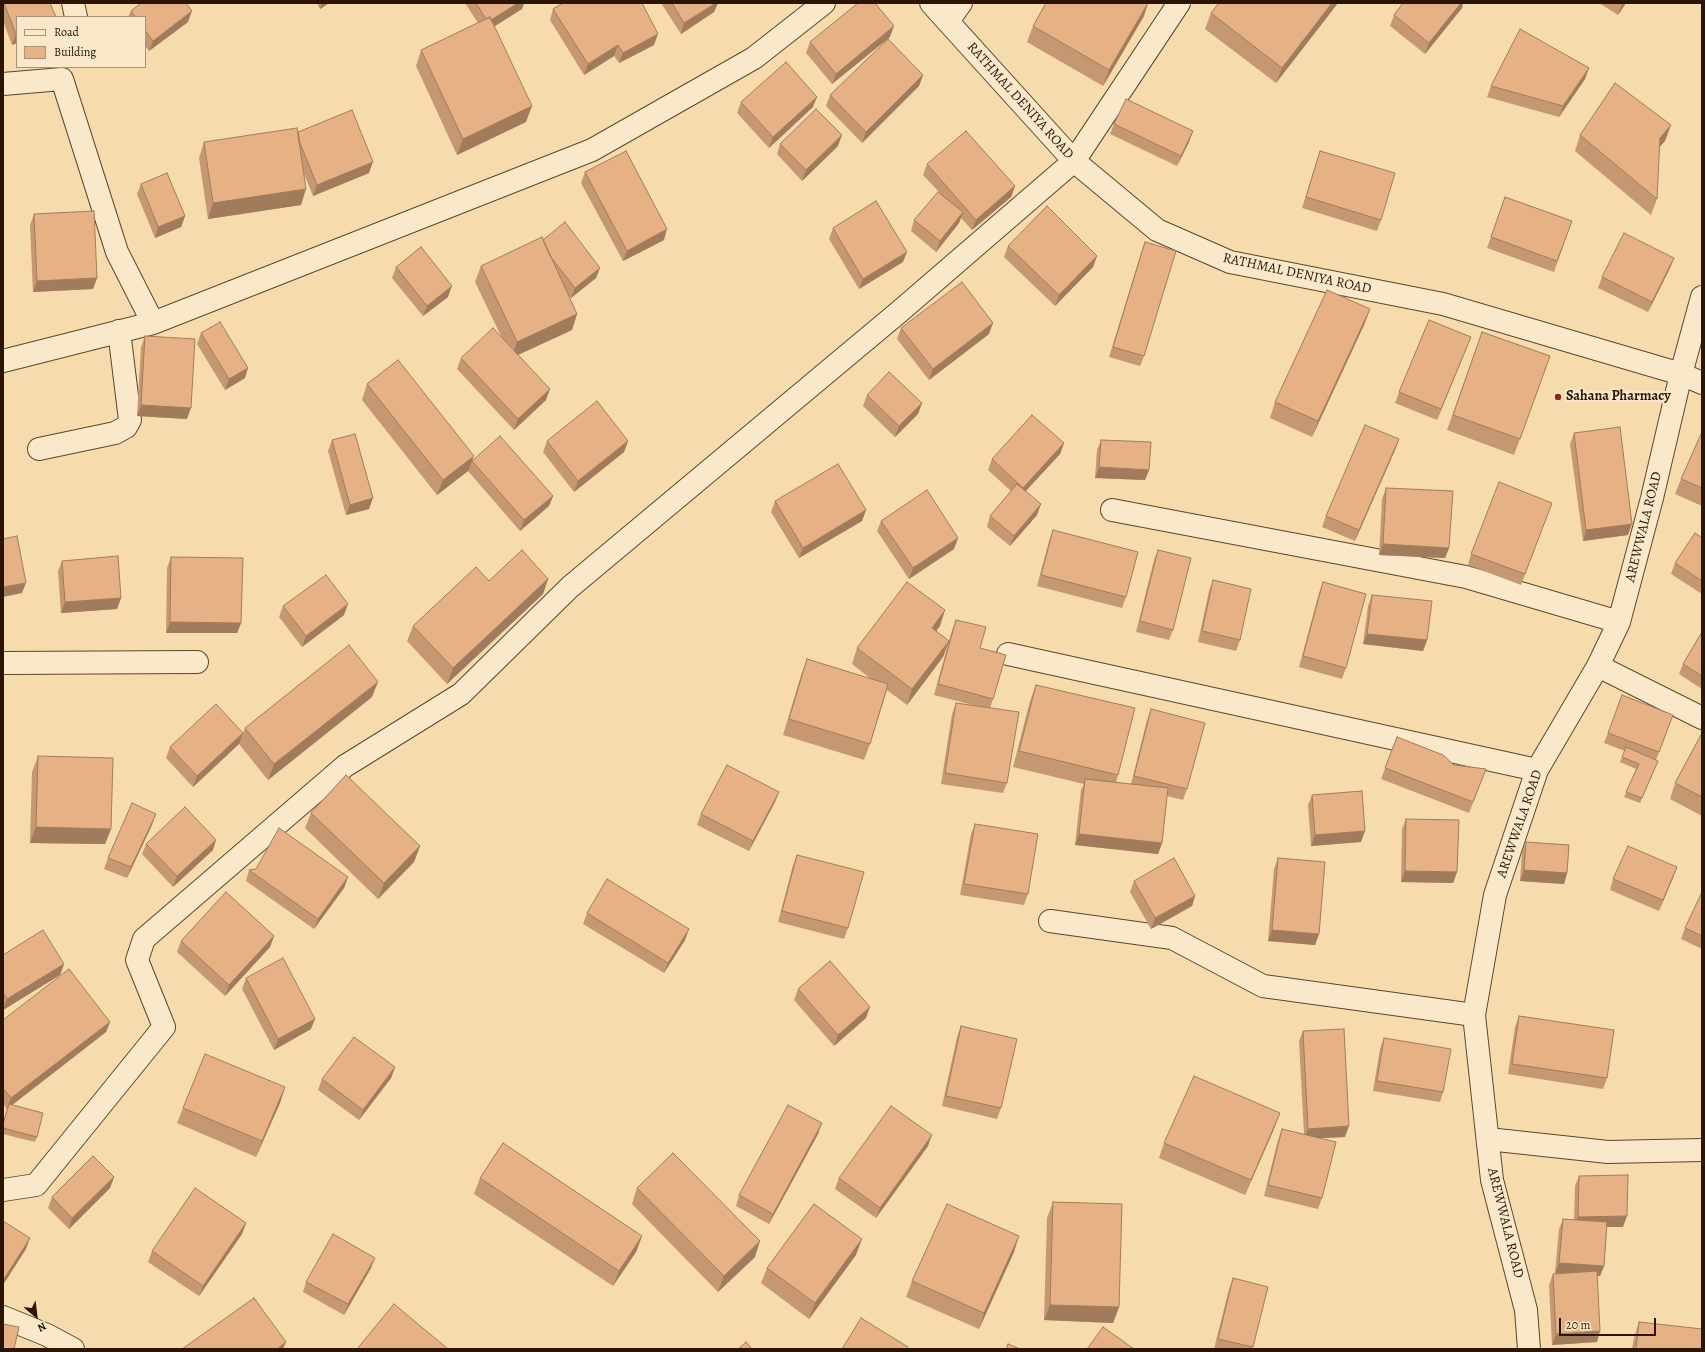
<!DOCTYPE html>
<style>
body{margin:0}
#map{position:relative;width:1705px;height:1352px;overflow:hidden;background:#f6dbad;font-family:Alegreya,serif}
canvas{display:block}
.frame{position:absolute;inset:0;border:4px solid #2b1400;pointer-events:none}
.legend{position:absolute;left:16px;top:16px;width:130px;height:52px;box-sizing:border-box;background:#f9e8ca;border:1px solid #a79379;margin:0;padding:5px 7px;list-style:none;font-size:12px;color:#2b1400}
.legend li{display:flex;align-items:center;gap:8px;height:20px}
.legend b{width:20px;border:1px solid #a79379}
.north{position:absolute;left:16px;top:1296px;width:40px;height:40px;-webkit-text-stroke:3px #f9e8ca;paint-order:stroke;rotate:152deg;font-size:11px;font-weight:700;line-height:16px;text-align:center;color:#2b1400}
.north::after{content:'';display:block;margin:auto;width:14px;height:18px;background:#2b1400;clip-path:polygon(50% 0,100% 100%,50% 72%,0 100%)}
.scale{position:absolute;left:1559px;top:1318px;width:97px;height:18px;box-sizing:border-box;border:2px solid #2b1400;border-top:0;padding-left:5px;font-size:12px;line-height:14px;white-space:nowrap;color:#2b1400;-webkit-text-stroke:3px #f9e8ca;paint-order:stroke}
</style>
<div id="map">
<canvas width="1705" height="1352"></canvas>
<div class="frame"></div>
<ul class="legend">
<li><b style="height:5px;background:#f9e8ca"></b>Road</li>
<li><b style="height:11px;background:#e6b184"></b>Building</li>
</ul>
<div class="north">N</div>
<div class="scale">20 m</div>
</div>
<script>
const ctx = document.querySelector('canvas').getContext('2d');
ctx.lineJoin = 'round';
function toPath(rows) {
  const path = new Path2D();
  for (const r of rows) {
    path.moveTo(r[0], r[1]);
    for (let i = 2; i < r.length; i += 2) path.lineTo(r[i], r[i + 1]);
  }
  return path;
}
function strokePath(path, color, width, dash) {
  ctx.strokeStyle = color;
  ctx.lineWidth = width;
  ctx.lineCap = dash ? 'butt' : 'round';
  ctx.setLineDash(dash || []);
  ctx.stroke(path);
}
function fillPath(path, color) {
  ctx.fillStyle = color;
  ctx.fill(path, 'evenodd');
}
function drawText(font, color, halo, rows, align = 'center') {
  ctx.font = font + ' Alegreya,serif';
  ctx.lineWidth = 4;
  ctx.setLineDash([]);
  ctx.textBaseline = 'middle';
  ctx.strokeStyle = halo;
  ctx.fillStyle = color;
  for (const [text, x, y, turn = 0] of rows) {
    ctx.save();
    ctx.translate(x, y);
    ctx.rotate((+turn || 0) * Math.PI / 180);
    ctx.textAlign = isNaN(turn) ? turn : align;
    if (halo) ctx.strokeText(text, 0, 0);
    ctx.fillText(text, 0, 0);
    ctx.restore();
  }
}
const minor = toPath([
 [73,3,76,17],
 [931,3,1074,161,1157,230,1230,262,1443,304,1681,374,1702,383],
 [948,21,961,3],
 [3,84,62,79,117,252,153,323],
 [3,361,153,323,592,150,754,58,824,3],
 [39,449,115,433,126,427,130,420,119,331],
 [1112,510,1466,577,1619,622],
 [1008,654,1537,770],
 [3,663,197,662],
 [1598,666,1702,718],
 [1050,921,1172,938,1263,986,1474,1015],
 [1488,1139,1608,1152,1702,1150],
 [3,1190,36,1185,164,1027,137,960,144,939,345,766,461,694,570,587,899,312,1074,161,1179,3],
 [3,1317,47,1335,73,1349],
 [1529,1349,1526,1310,1492,1180,1474,1015,1495,895,1537,770,1598,666,1619,622,1652,498,1681,374,1702,297]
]);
strokePath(minor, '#5e462b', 24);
strokePath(minor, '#f9e8ca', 22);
fillPath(toPath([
 [3,3,50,3,17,43,12,45,3,21],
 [317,3,329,3,320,9],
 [465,3,524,3,522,9,494,26,526,122,457,155,416,66,421,50,478,23],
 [661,3,718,3,714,12,681,34],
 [1338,3,1276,83,1205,29,1211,13],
 [1403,3,1463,3,1462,8,1425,54,1390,26,1394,15],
 [1599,3,1626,3,1618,15],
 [553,9,654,45,619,63,614,56,584,75,550,20],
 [131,11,188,22,149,51,145,46,145,17,128,17],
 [1144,16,1103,86,1027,42,1033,26],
 [890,37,832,84,806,53,810,42],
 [923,75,919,86,862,143,826,106,830,95],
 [1585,79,1559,117,1487,97,1491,86],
 [741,102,813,107,769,148,737,113],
 [1114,124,1193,131,1189,142,1177,166,1110,134],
 [298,132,369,173,313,196,304,174,301,205,208,219,199,158,204,142],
 [1580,135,1665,141,1659,147,1657,199,1651,215,1575,151],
 [780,144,838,146,802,181,777,154],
 [1320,151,1381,220,1377,231,1302,208],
 [927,164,1015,186,1011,197,972,230,961,218,959,223,936,252,911,231,914,220,940,193,923,175],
 [585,172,664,240,623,261,581,183],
 [141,184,185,216,181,227,155,238,137,194],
 [1505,197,1572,221,1554,272,1487,248],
 [34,214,97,278,93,289,33,292,30,225],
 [833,228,903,262,859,289,829,239],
 [543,240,596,278,571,298,568,295,577,314,572,330,518,355,546,400,514,430,457,369,461,358,501,336,475,282,481,266],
 [1145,242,1144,356,1140,366,1109,357,1141,253],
 [1008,246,1097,256,1093,267,1055,306,1004,257],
 [1674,258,1670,268,1648,312,1598,288,1602,277],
 [396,267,448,297,423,316,392,278],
 [1370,309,1364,325,1312,437,1270,418,1275,402],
 [901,328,989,334,929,380,897,339],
 [1482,332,1550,356,1514,455,1447,430],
 [201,333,245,378,225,390,197,344],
 [145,336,187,419,137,416,141,347],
 [1467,347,1437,420,1395,403,1399,392],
 [367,384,472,461,553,496,549,506,520,531,468,471,437,495,362,400],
 [867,395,922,403,918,414,895,437,863,406],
 [1702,432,1702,506,1675,494,1681,479],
 [1574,433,1628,535,1583,541,1570,444],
 [1399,439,1395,450,1355,541,1322,527,1326,516],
 [332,440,369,509,346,515,328,451],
 [1101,440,1149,470,1145,480,1095,478,1097,450],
 [547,441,628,441,624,452,574,492,543,452],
 [1064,443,1060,454,1026,491,1037,515,1010,546,987,527,990,516,1011,491,988,470,992,459],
 [1386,488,1449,548,1445,558,1379,555,1382,499],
 [775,501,866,510,862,521,799,558,771,512],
 [1548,513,1521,585,1468,565,1471,554],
 [881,521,958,538,954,549,909,579,877,531],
 [1053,530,1126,597,1122,608,1037,586,1049,541],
 [1702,538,1702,594,1671,574,1675,563],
 [1158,550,1173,630,1169,640,1136,632,1154,560],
 [171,557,241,623,237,633,166,633,167,568],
 [62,561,121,598,117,609,61,613,58,571],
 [548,579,543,594,447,684,407,641,413,626,489,581],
 [1213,580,1240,640,1236,651,1198,642,1209,591],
 [1323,582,1346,668,1342,679,1299,667,1319,593],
 [1372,595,1427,640,1423,651,1363,644,1368,606],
 [283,606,344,615,302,647,279,617],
 [956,620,980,648,993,699,990,708,1007,783,1003,793,941,784,952,714,956,703,977,706,934,695,952,630],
 [940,626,936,631,949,641,943,657,907,705,887,690,870,744,864,760,783,735,801,675,807,659,871,679,852,664,857,648],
 [1702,632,1702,689,1679,674,1683,664],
 [1036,685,1118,775,1116,783,1131,784,1147,720,1151,709,1187,789,1183,800,1167,796,1162,843,1158,854,1075,845,1081,790,1084,784,1013,767,1030,701],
 [372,697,268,780,239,744,193,787,166,758,170,747,243,733,245,728],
 [1673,715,1656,760,1656,766,1640,803,1624,797,1636,769,1620,762,1625,751,1604,743,1608,733],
 [1702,733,1702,816,1670,799,1675,783],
 [1397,737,1454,765,1486,769,1469,813,1381,779],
 [38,756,111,829,105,844,30,843,32,772],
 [1312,795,1361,842,1311,846,1308,805],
 [775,802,749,851,697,825,701,814],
 [311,813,420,846,414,862,378,899,305,828],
 [1406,819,1457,872,1453,883,1401,882,1402,829],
 [975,824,1028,894,1024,905,960,895,971,834],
 [152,825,127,878,104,869,108,858],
 [1526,842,1567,873,1564,884,1520,881,1522,853],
 [146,844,213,850,173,887,142,854],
 [797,855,848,928,844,939,778,922,793,865],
 [1278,858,1319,934,1315,945,1268,941,1274,869],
 [1677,867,1659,911,1610,890,1613,879],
 [249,870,348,877,344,888,314,929,246,881],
 [1134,881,1195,896,1192,906,1151,929,1130,892],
 [1702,892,1702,949,1681,939,1685,928],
 [587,913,685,940,664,973,583,924],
 [274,936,270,947,225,996,177,952,181,941],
 [3,955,64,964,60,975,3,1010],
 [246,978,311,1029,274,1050,242,989],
 [798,989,866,1018,834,1046,794,1000],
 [1519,1016,1607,1078,1603,1089,1508,1074,1515,1027],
 [3,1020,110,1022,106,1032,12,1105,37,1137,35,1142,3,1134,3,1122,7,1109,3,1104],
 [961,1026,1001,1108,997,1119,942,1106,957,1037],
 [1303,1031,1345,1137,1320,1138,1322,1198,1318,1209,1264,1196,1278,1140,1282,1129,1304,1134,1299,1041],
 [1384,1038,1443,1092,1440,1102,1373,1091,1380,1049],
 [395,1067,391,1078,359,1120,318,1090,322,1079],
 [285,1087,280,1103,256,1157,177,1123,183,1108],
 [1274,1129,1245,1195,1159,1158,1164,1143],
 [818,1134,769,1224,736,1206,739,1195],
 [928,1146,876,1218,835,1189,839,1178],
 [1579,1176,1623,1227,1607,1227,1604,1266,1600,1276,1597,1276,1597,1342,1552,1345,1549,1285,1553,1274,1560,1274,1555,1273,1559,1229,1563,1219,1574,1220,1575,1186],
 [114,1177,110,1188,69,1229,48,1208,52,1197],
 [480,1178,642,1236,636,1252,613,1286,474,1194],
 [637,1188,755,1257,718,1292,632,1204],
 [1053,1202,1119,1307,1113,1323,1044,1320,1047,1218],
 [246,1223,242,1234,199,1296,148,1262,152,1251],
 [1014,1252,979,1329,906,1297,912,1281],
 [856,1255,809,1319,761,1283,767,1268],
 [371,1268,344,1315,303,1292,306,1282],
 [1233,1278,1268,1287,1252,1349,1214,1349,1229,1289],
 [1639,1322,1702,1349,1632,1349,1634,1338]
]), '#c69872');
fillPath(toPath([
 [322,3,329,3,320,9],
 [518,3,524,3,522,9,484,33,488,22],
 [716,3,718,3,714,12,681,34,684,23],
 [1148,3,1144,16,1103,86,1109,70],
 [1332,3,1338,3,1276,83,1282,68],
 [1461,3,1463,3,1462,8,1425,54,1429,43],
 [1623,3,1626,3,1618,15,1622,4],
 [192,11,188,22,149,51,153,41],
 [894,26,890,37,832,84,836,74],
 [16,34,17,34,17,43,12,45],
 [658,34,654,45,619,63,623,53],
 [618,45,614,56,584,75,588,64],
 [1589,68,1585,79,1559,117,1563,106],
 [923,75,919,86,862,143,866,132],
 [817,97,813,107,769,148,773,137],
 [532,106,526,122,457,155,463,139],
 [1671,125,1665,141,1654,153,1660,138],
 [1193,131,1189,142,1177,166,1181,156],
 [842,135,838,146,802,181,806,170],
 [373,162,369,173,313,196,317,185],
 [1015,186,1011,197,972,230,976,220],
 [306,189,301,205,208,219,213,203],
 [963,212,959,223,936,252,940,241],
 [185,216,181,227,155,238,158,227],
 [667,229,664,240,623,261,627,251],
 [907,252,903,262,859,289,863,279],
 [1097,256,1093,267,1055,306,1059,295],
 [1674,258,1670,268,1648,312,1652,302],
 [600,268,596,278,571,298,575,288],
 [97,278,93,289,33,292,37,281],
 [452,286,448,297,423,316,427,306],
 [1370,309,1364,325,1312,437,1318,421],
 [577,314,572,330,511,358,517,342],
 [993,323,989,334,929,380,933,369],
 [1471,337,1467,347,1437,420,1441,409],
 [248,368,245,378,225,390,229,379],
 [550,389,546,400,514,430,518,419],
 [922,403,918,414,895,437,899,426],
 [141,405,191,408,187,419,137,416],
 [1399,439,1395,450,1355,541,1359,530],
 [628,441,624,452,574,492,578,481],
 [1064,443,1060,454,1019,498,1023,488],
 [474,456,468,471,437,495,443,480],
 [1099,467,1149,470,1145,480,1095,478],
 [553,496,549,506,520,531,524,520],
 [373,498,369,509,346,515,350,505],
 [1041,504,1037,515,1010,546,1014,536],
 [866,510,862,521,799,558,803,548],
 [1632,524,1628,535,1583,541,1586,530],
 [958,538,954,549,909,579,913,568],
 [1383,544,1449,548,1445,558,1379,555],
 [548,579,543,594,447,684,453,668],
 [26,583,22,593,3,597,3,587],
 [121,598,117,609,61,613,65,602],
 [348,604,344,615,302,647,306,636],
 [945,610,940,626,926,644,932,628],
 [170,622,241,623,237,633,166,633],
 [1367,634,1427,640,1423,651,1363,644],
 [949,641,943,657,907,705,912,689],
 [378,682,372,697,268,780,274,764],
 [243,733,239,744,193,787,197,776],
 [779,792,775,802,749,851,753,841],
 [156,814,152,825,127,878,131,867],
 [36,827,111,829,105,844,30,843],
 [1365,831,1361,842,1311,846,1315,835],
 [1079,834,1162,843,1158,854,1075,845],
 [216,840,213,850,173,887,177,876],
 [420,846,414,862,378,899,384,883],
 [1677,867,1673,878,1659,911,1663,900],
 [1524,870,1567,873,1564,884,1520,881],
 [1405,871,1457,872,1453,883,1401,882],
 [348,877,344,888,314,929,318,919],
 [1195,896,1192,906,1151,929,1155,918],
 [689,929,685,940,664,973,668,963],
 [1272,930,1319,934,1315,945,1268,941],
 [274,936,270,947,225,996,229,985],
 [64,964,60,975,3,1010,7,999],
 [870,1007,866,1018,834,1046,838,1035],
 [315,1019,311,1029,274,1050,278,1039],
 [110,1022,106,1032,7,1109,9,1104,7,1109,11,1098],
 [395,1067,391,1078,359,1120,363,1110],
 [285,1087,280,1103,256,1157,262,1141],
 [1280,1113,1274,1129,1245,1195,1251,1180],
 [822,1123,818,1134,769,1224,773,1214],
 [1349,1126,1345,1137,1304,1139,1308,1129],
 [932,1135,928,1146,876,1218,880,1208],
 [114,1177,110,1188,69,1229,72,1218],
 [1627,1216,1623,1227,1574,1227,1578,1217],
 [246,1223,242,1234,199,1296,203,1286],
 [642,1236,636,1252,613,1286,619,1271],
 [1019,1236,1014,1252,979,1329,984,1313],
 [30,1238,26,1249,3,1285,3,1282,4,1279],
 [862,1239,856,1255,809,1319,815,1303],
 [760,1241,755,1257,718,1292,724,1276],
 [375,1258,371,1268,344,1315,348,1304],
 [1559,1263,1604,1266,1600,1276,1555,1273],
 [1050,1305,1119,1307,1113,1323,1044,1320],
 [1600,1331,1597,1342,1552,1345,1556,1334],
 [286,1342,283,1349,277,1349]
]), '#a17c5c');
const building = toPath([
 [4,3,50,3,56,17,17,17,17,34,16,34,4,3],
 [141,3,186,3,192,11,153,41,145,30,145,17,135,17,131,11,141,3],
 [476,3,518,3,491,20,490,17,486,19,476,3],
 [563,3,642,3,658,34,623,53,618,45,588,64,553,9,563,3],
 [672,3,716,3,684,23,672,3],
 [858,3,875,3,894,26,836,74,810,42,858,3],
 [1046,3,1148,3,1109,70,1033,26,1046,3],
 [1219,3,1332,3,1282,68,1211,13,1219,3],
 [1403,3,1461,3,1429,43,1394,15,1403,3],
 [490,17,532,106,463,139,421,50,490,17],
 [1520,29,1589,68,1563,106,1491,86,1520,29],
 [888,39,923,75,866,132,830,95,888,39],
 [786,62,817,97,773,137,741,102,786,62],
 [1615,83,1671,125,1660,138,1657,199,1580,135,1615,83],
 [1126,99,1193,131,1181,156,1114,124,1126,99],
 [816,109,842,135,806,170,780,144,816,109],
 [352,110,373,162,317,185,300,143,298,132,352,110],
 [297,128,306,189,213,203,204,142,297,128],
 [966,131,1015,186,976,220,927,164,966,131],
 [626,151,667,229,627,251,585,172,626,151],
 [1320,151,1395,173,1381,220,1306,197,1320,151],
 [167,173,185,216,158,227,141,184,167,173],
 [938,192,963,212,940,241,914,220,938,192],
 [1505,197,1572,221,1557,261,1491,237,1505,197],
 [876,201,907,252,863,279,833,228,876,201],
 [1047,206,1097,256,1059,295,1008,246,1047,206],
 [94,211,97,278,37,281,34,214,94,211],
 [565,222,600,268,575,288,550,256,543,240,565,222],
 [1624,233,1674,258,1652,302,1602,277,1624,233],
 [542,237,577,314,517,342,481,266,542,237],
 [1145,242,1176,251,1144,356,1113,347,1145,242],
 [421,247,452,286,427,306,396,267,421,247],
 [962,282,993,323,933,369,901,328,962,282],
 [1327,290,1370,309,1318,421,1275,402,1327,290],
 [1429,320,1471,337,1441,409,1399,392,1429,320],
 [220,322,248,368,229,379,201,333,220,322],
 [493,328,550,389,518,419,461,358,493,328],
 [1482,332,1550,356,1520,439,1453,415,1482,332],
 [145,336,195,339,191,408,141,405,145,336],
 [398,360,474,456,443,480,367,384,398,360],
 [889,372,922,403,899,426,867,395,889,372],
 [597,401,628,441,578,481,547,441,597,401],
 [1032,415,1064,443,1023,488,992,459,1032,415],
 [1365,425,1399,439,1359,530,1326,516,1365,425],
 [1620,427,1632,524,1586,530,1574,433,1620,427],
 [1702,432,1702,488,1681,479,1702,432],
 [355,434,373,498,350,505,332,440,355,434],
 [500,436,553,496,524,520,472,461,500,436],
 [1101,440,1151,442,1149,470,1099,467,1101,440],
 [838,464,866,510,803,548,775,501,838,464],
 [1499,482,1552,503,1525,574,1471,554,1499,482],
 [1017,484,1041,504,1014,536,990,516,1017,484],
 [1386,488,1453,491,1449,548,1383,544,1386,488],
 [927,490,958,538,913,568,881,521,927,490],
 [1053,530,1138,552,1126,597,1041,575,1053,530],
 [1695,533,1702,538,1702,581,1675,563,1695,533],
 [17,536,26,583,3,587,3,539,17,536],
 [522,550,548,579,453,668,413,626,476,567,489,581,522,550],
 [1158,550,1191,558,1173,630,1140,621,1158,550],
 [118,556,121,598,65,602,62,561,118,556],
 [171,557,243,558,241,623,170,622,171,557],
 [326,575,348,604,306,636,283,606,326,575],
 [1213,580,1251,589,1240,640,1202,631,1213,580],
 [907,582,945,610,932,628,949,641,912,689,857,648,907,582],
 [1323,582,1366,594,1346,668,1303,656,1323,582],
 [1372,595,1432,601,1427,640,1367,634,1372,595],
 [956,620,986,627,980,648,1006,655,993,699,938,684,956,620],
 [1702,632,1702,676,1683,664,1702,632],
 [349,645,378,682,274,764,245,728,349,645],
 [807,659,888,684,870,744,789,719,807,659],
 [1036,685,1135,708,1118,775,1019,751,1036,685],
 [1622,695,1673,715,1659,752,1608,733,1622,695],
 [956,703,1019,712,1007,783,945,773,956,703],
 [216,704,243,733,197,776,170,747,216,704],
 [1151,709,1205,723,1187,789,1134,776,1151,709],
 [1702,733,1702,797,1675,783,1702,733],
 [1397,737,1443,755,1454,765,1486,769,1473,802,1385,768,1397,737],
 [1626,747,1658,761,1642,798,1626,792,1639,764,1622,757,1626,747],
 [38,756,113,758,111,829,36,827,38,756],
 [727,765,779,792,753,841,701,814,727,765],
 [346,775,420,846,384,883,311,813,346,775],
 [1085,779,1168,788,1162,843,1079,834,1085,779],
 [1362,791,1365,831,1315,835,1312,795,1362,791],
 [132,803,156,814,131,867,108,858,132,803],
 [185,807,216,840,177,876,146,844,185,807],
 [1406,819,1459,820,1457,872,1405,871,1406,819],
 [975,824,1038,834,1028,894,964,884,975,824],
 [279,828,348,877,318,919,249,870,256,869,279,828],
 [1526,842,1569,845,1567,873,1524,870,1526,842],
 [1628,846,1677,867,1663,900,1613,879,1628,846],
 [797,855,864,872,848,928,782,911,797,855],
 [1174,858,1195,896,1155,918,1134,881,1174,858],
 [1278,858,1325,862,1319,934,1272,930,1278,858],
 [607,879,689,929,668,963,587,913,607,879],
 [226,892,274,936,229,985,181,941,226,892],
 [1702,892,1702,936,1685,928,1702,892],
 [43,930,64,964,7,999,3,993,3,955,43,930],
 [283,958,315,1019,278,1039,246,978,283,958],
 [830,961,870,1007,838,1035,798,989,830,961],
 [69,969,110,1022,11,1098,3,1088,3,1020,69,969],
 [1519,1016,1614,1030,1607,1078,1512,1064,1519,1016],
 [961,1026,1017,1039,1001,1108,946,1096,961,1026],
 [1344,1029,1349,1126,1308,1129,1303,1031,1344,1029],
 [354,1037,395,1067,363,1110,322,1079,354,1037],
 [1384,1038,1451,1049,1443,1092,1377,1081,1384,1038],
 [205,1054,285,1087,262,1141,183,1108,205,1054],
 [1194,1076,1280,1113,1251,1180,1164,1143,1194,1076],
 [9,1104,43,1113,37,1137,3,1128,3,1124,9,1104],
 [788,1105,822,1123,773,1214,739,1195,788,1105],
 [891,1106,932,1135,880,1208,839,1178,891,1106],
 [1282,1129,1336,1142,1322,1198,1268,1185,1282,1129],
 [503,1143,642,1236,619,1271,480,1178,503,1143],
 [673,1153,760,1241,724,1276,637,1188,673,1153],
 [93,1156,114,1177,72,1218,52,1197,93,1156],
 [1628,1175,1627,1216,1578,1217,1579,1176,1628,1175],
 [195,1188,246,1223,203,1286,152,1251,195,1188],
 [1053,1202,1122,1204,1119,1307,1050,1305,1053,1202],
 [814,1204,862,1239,815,1303,767,1268,814,1204],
 [947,1204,1019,1236,984,1313,912,1281,947,1204],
 [1563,1219,1607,1222,1604,1266,1559,1263,1563,1219],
 [3,1221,30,1238,4,1279,3,1279,3,1221],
 [333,1234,375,1258,348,1304,306,1282,333,1234],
 [1597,1271,1600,1331,1556,1334,1553,1274,1597,1271],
 [1233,1278,1268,1287,1253,1347,1218,1339,1233,1278],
 [254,1298,286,1342,277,1349,182,1349,254,1298],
 [394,1304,448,1349,357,1349,394,1304],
 [861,1318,908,1347,907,1349,842,1349,861,1318],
 [1639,1322,1702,1329,1702,1349,1636,1349,1639,1322],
 [3,1324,19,1327,14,1349,3,1349,3,1324],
 [1103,1327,1134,1349,1087,1349,1103,1327],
 [746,1342,752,1349,738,1349,746,1342],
 [1008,1344,1020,1349,1006,1349,1008,1344]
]);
fillPath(building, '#e6b184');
strokePath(building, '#a17c5c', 1);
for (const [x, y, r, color] of [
 [1558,397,4,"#8f2418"]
]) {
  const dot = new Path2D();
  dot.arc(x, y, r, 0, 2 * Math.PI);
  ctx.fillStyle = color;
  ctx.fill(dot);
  strokePath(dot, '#f9e8ca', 1.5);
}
drawText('14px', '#2b1400', '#f9e8ca', [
 ["RATHMAL DENIYA ROAD",1020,101,48],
 ["RATHMAL DENIYA ROAD",1297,274,12],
 ["AREWWALA ROAD",1644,527,-76],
 ["AREWWALA ROAD",1520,824,-71],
 ["AREWWALA ROAD",1505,1223,76]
]);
drawText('bold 14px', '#2b1400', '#f9e8ca', [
 ["Sahana Pharmacy",1566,397]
], 'left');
</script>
